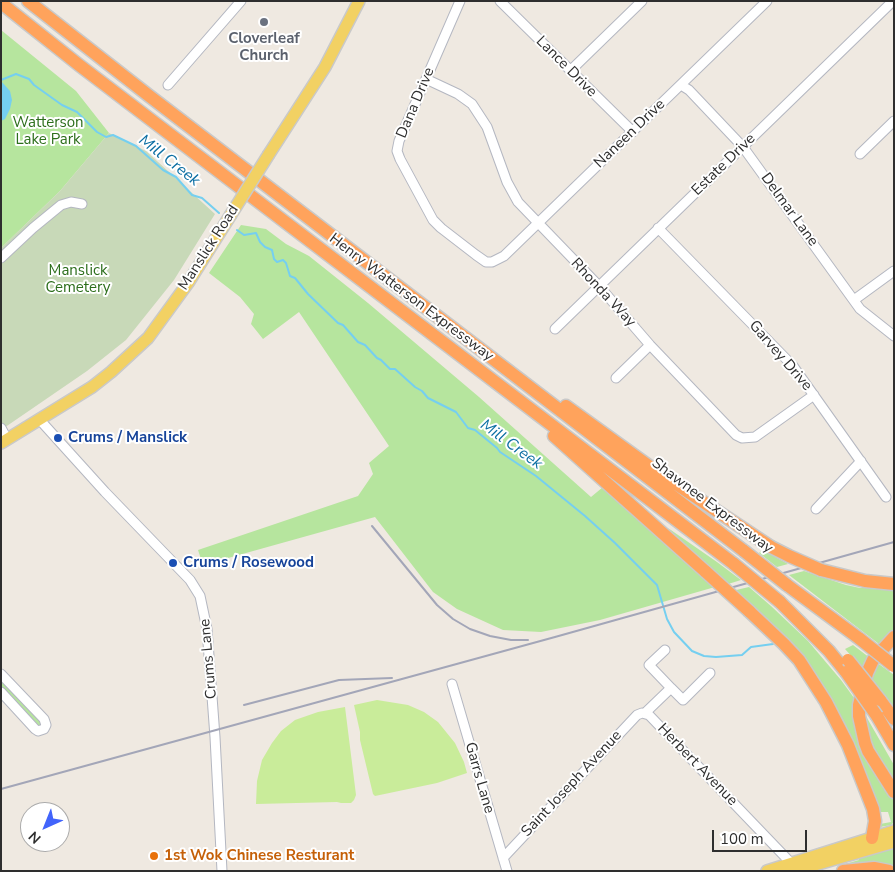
<!DOCTYPE html>
<style>
body{margin:0}
#map{position:relative;width:895px;height:872px;overflow:hidden;background:#efe9e1;font-family:"Nunito Sans",sans-serif}
canvas{display:block}
.frame{position:absolute;inset:0;border:2px solid #2e2e2e;pointer-events:none}
.north{position:absolute;left:20px;top:802px;width:50px;height:50px;box-sizing:border-box;background:#fff;border:1px solid #ababab;border-radius:50%;rotate:224deg;font-size:14px;font-weight:700;line-height:20px;text-align:center;color:#2e2e2e}
.north::after{content:'';display:block;margin:auto;width:18px;height:22px;background:#4264fb;clip-path:polygon(50% 0,100% 100%,50% 72%,0 100%)}
.scale{position:absolute;left:712px;top:830px;width:95px;height:22px;box-sizing:border-box;border:2px solid #2e2e2e;border-top:0;padding-left:6px;font-size:15px;line-height:18px;white-space:nowrap;color:#2e2e2e;-webkit-text-stroke:4px #fff;paint-order:stroke}
</style>
<div id="map">
<canvas width="895" height="872"></canvas>
<div class="frame"></div>
<div class="north">N</div>
<div class="scale">100 m</div>
</div>
<script>
const ctx = document.querySelector('canvas').getContext('2d');
ctx.lineJoin = 'round';
function fillPath(path, color) {
  ctx.fillStyle = color;
  ctx.fill(path, 'evenodd');
}
function toPath(rows) {
  const path = new Path2D();
  for (const r of rows) {
    path.moveTo(r[0], r[1]);
    for (let i = 2; i < r.length; i += 2) path.lineTo(r[i], r[i + 1]);
  }
  return path;
}
function strokePath(path, color, width, dash) {
  ctx.strokeStyle = color;
  ctx.lineWidth = width;
  ctx.lineCap = dash ? 'butt' : 'round';
  ctx.setLineDash(dash || []);
  ctx.stroke(path);
}
function drawText(font, color, halo, rows, align = 'center') {
  ctx.font = font + ' "Nunito Sans",sans-serif';
  ctx.lineWidth = 4;
  ctx.setLineDash([]);
  ctx.textBaseline = 'middle';
  ctx.strokeStyle = halo;
  ctx.fillStyle = color;
  for (const [text, x, y, turn = 0] of rows) {
    ctx.save();
    ctx.translate(x, y);
    ctx.rotate((+turn || 0) * Math.PI / 180);
    ctx.textAlign = isNaN(turn) ? turn : align;
    if (halo) ctx.strokeText(text, 0, 0);
    ctx.fillText(text, 0, 0);
    ctx.restore();
  }
}
fillPath(toPath([
 [1,30,76,91,109,133,60,191,1,248],
 [241,225,266,229,286,244,309,256,368,303,479,397,591,497,603,487,715,587,600,620,541,632,503,630,457,609,433,592,375,517,203,565,198,550,358,496,373,474,369,463,389,446,299,312,263,339,251,324,254,314,240,297,209,273],
 [668,528,717,562,741,580,725,585,682,544],
 [763,549,777,558,788,564,777,567,759,553],
 [804,571,846,585,860,588,894,588,894,631,879,644,789,575],
 [749,587,771,606,808,641,841,680,857,702,869,762,894,801,894,822,891,825,880,827,880,824,891,822,888,812,879,812,831,702,732,591],
 [853,645,870,658,863,669,845,649],
 [876,662,894,675,894,707,870,676],
 [1,678,42,722,42,725,38,727,1,688],
 [863,711,894,765,894,785,871,747],
 [894,847,894,871,842,865,859,860,858,857]
]), '#b6e59e');
fillPath(toPath([
 [109,133,146,151,215,214,174,280,126,340,87,371,1,430,1,248,60,191]
]), '#c8d9b8');
fillPath(toPath([
 [377,700,408,705,424,712,438,722,455,743,464,762,467,773,437,783,375,796,373,794,360,740,360,732,354,705],
 [345,707,356,795,354,800,351,803,341,803,337,802,256,804,257,781,262,760,272,743,281,731,295,720,318,712]
]), '#c9ec9a');
fillPath(toPath([
 [1,81,10,91,12,100,10,109,5,119,1,121]
]), '#75cff0');
strokePath(toPath([
 [1,80,16,74,29,79,34,85,62,105,77,112,97,132,106,137,113,135,136,146,163,170,176,177,192,195,202,198,219,213],
 [237,230,244,235,256,233,260,242,265,247,272,250,274,259,277,262,283,260,286,263,290,276,295,278,308,294,338,323,343,325,358,342,365,345,377,358,381,360,390,369,395,369,415,387,422,391,428,398,456,412,468,428,475,430,497,448,500,452,536,476,585,516,615,543,657,585,667,619,674,632,692,651,704,656,716,657,742,655,751,647,773,644]
]), '#75cff0', 2);
const minor = toPath([
 [460,1,399,141,397,151,400,159,433,220,441,228,476,255,486,262,492,262,504,256,767,1],
 [500,1,633,132],
 [570,71,642,1],
 [426,79,458,94,472,104,487,127,507,182,518,202,599,286,650,345,736,435,742,438,755,437,814,395],
 [168,85,241,1],
 [681,85,689,90,743,147,860,309,894,336],
 [860,154,894,121],
 [658,228,793,366,886,497],
 [1,258,33,228,61,205,71,202,82,204],
 [854,300,894,271],
 [555,329,893,1],
 [616,378,650,345],
 [39,419,105,492,190,580,200,596,207,629,215,737,222,871],
 [1,428,7,439],
 [816,509,861,461],
 [665,650,649,665,671,688],
 [1,674,44,719,46,725,44,729,38,731,35,729,1,692],
 [452,684,507,871],
 [645,713,671,688,683,700,710,673],
 [503,858,637,715,642,713,649,715,791,863]
]);
const major = toPath([
 [269,154,325,67,359,1],
 [1,443,92,387,111,372,148,338,188,283,230,216],
 [767,871,894,831],
 [794,871,894,842]
]);
const highway = toPath([
 [28,1,148,95,744,551],
 [1,3,79,65,734,564],
 [566,406,649,466,771,547],
 [554,436,706,572],
 [821,570,865,581,894,584],
 [787,585,860,639],
 [780,602,829,651,846,672],
 [749,611,784,644,799,660,826,702,848,745,873,809,875,821,872,838],
 [894,637,873,660,867,673,859,705,859,716,865,743,868,751,894,792],
 [880,700,894,719],
 [877,716,894,745],
 [843,871,874,868,889,871]
]);
strokePath(minor, '#b4b7c1', 11);
strokePath(major, '#c9c9c9', 14);
strokePath(highway, '#c9c9c9', 15);
strokePath(minor, '#fff', 9);
strokePath(major, '#f2d163', 11);
strokePath(highway, '#ffa35c', 12);
strokePath(toPath([
 [372,526,437,605,453,619,470,629,490,636,511,640,528,640],
 [244,705,339,680,392,678],
 [1,789,555,637,894,542]
]), '#a3a6b8', 2);
const majorBridge = toPath([
 [230,216,269,154]
]);
const highwayBridge = toPath([
 [771,547,789,556,821,570],
 [744,551,787,585],
 [734,564,780,602],
 [706,572,749,611],
 [860,639,894,666],
 [848,660,880,700],
 [846,672,877,716]
]);
strokePath(majorBridge, '#c9c9c9', 14, []);
strokePath(highwayBridge, '#c9c9c9', 15, []);
strokePath(majorBridge, '#f2d163', 11);
strokePath(highwayBridge, '#ffa35c', 12);
for (const [x, y, r, color] of [
 [264,22,5,"#6b7280"],
 [58,438,5,"#1a4fb4"],
 [173,563,5,"#1a4fb4"],
 [154,856,5,"#e8710a"]
]) {
  const dot = new Path2D();
  dot.arc(x, y, r, 0, 2 * Math.PI);
  ctx.fillStyle = color;
  ctx.fill(dot);
  strokePath(dot, '#fff', 2);
}
drawText('bold 15px', '#5b616d', '#fff', [
 ["Cloverleaf",264,39],
 ["Church",264,56]
]);
drawText('15px', '#2e2e2e', '#fff', [
 ["Lance Drive",566,67,45],
 ["Dana Drive",416,103,-67],
 ["Naneen Drive",630,134,-44],
 ["Estate Drive",724,165,-44],
 ["Delmar Lane",789,210,54],
 ["Manslick Road",209,248,-57],
 ["Rhonda Way",603,293,47],
 ["Henry Watterson Expressway",411,298,37],
 ["Garvey Drive",780,356,49],
 ["Shawnee Expressway",712,506,37],
 ["Crums Lane",209,659,-95],
 ["Herbert Avenue",697,765,46],
 ["Garrs Lane",479,778,74],
 ["Saint Joseph Avenue",572,784,-47]
]);
drawText('15px', '#2c6e1b', '#fff', [
 ["Watterson",48,123],
 ["Lake Park",48,140],
 ["Manslick",78,271],
 ["Cemetery",78,288]
]);
drawText('bold 15px', '#164399', '#fff', [
 ["Crums / Manslick",68,438],
 ["Crums / Rosewood",183,563]
], 'left');
drawText('bold 15px', '#c56008', '#fff', [
 ["1st Wok Chinese Resturant",164,856]
], 'left');
drawText('italic 16px', '#0d6fa3', '#fff', [
 ["Mill Creek",169,161,38],
 ["Mill Creek",511,445,36]
]);
</script>
